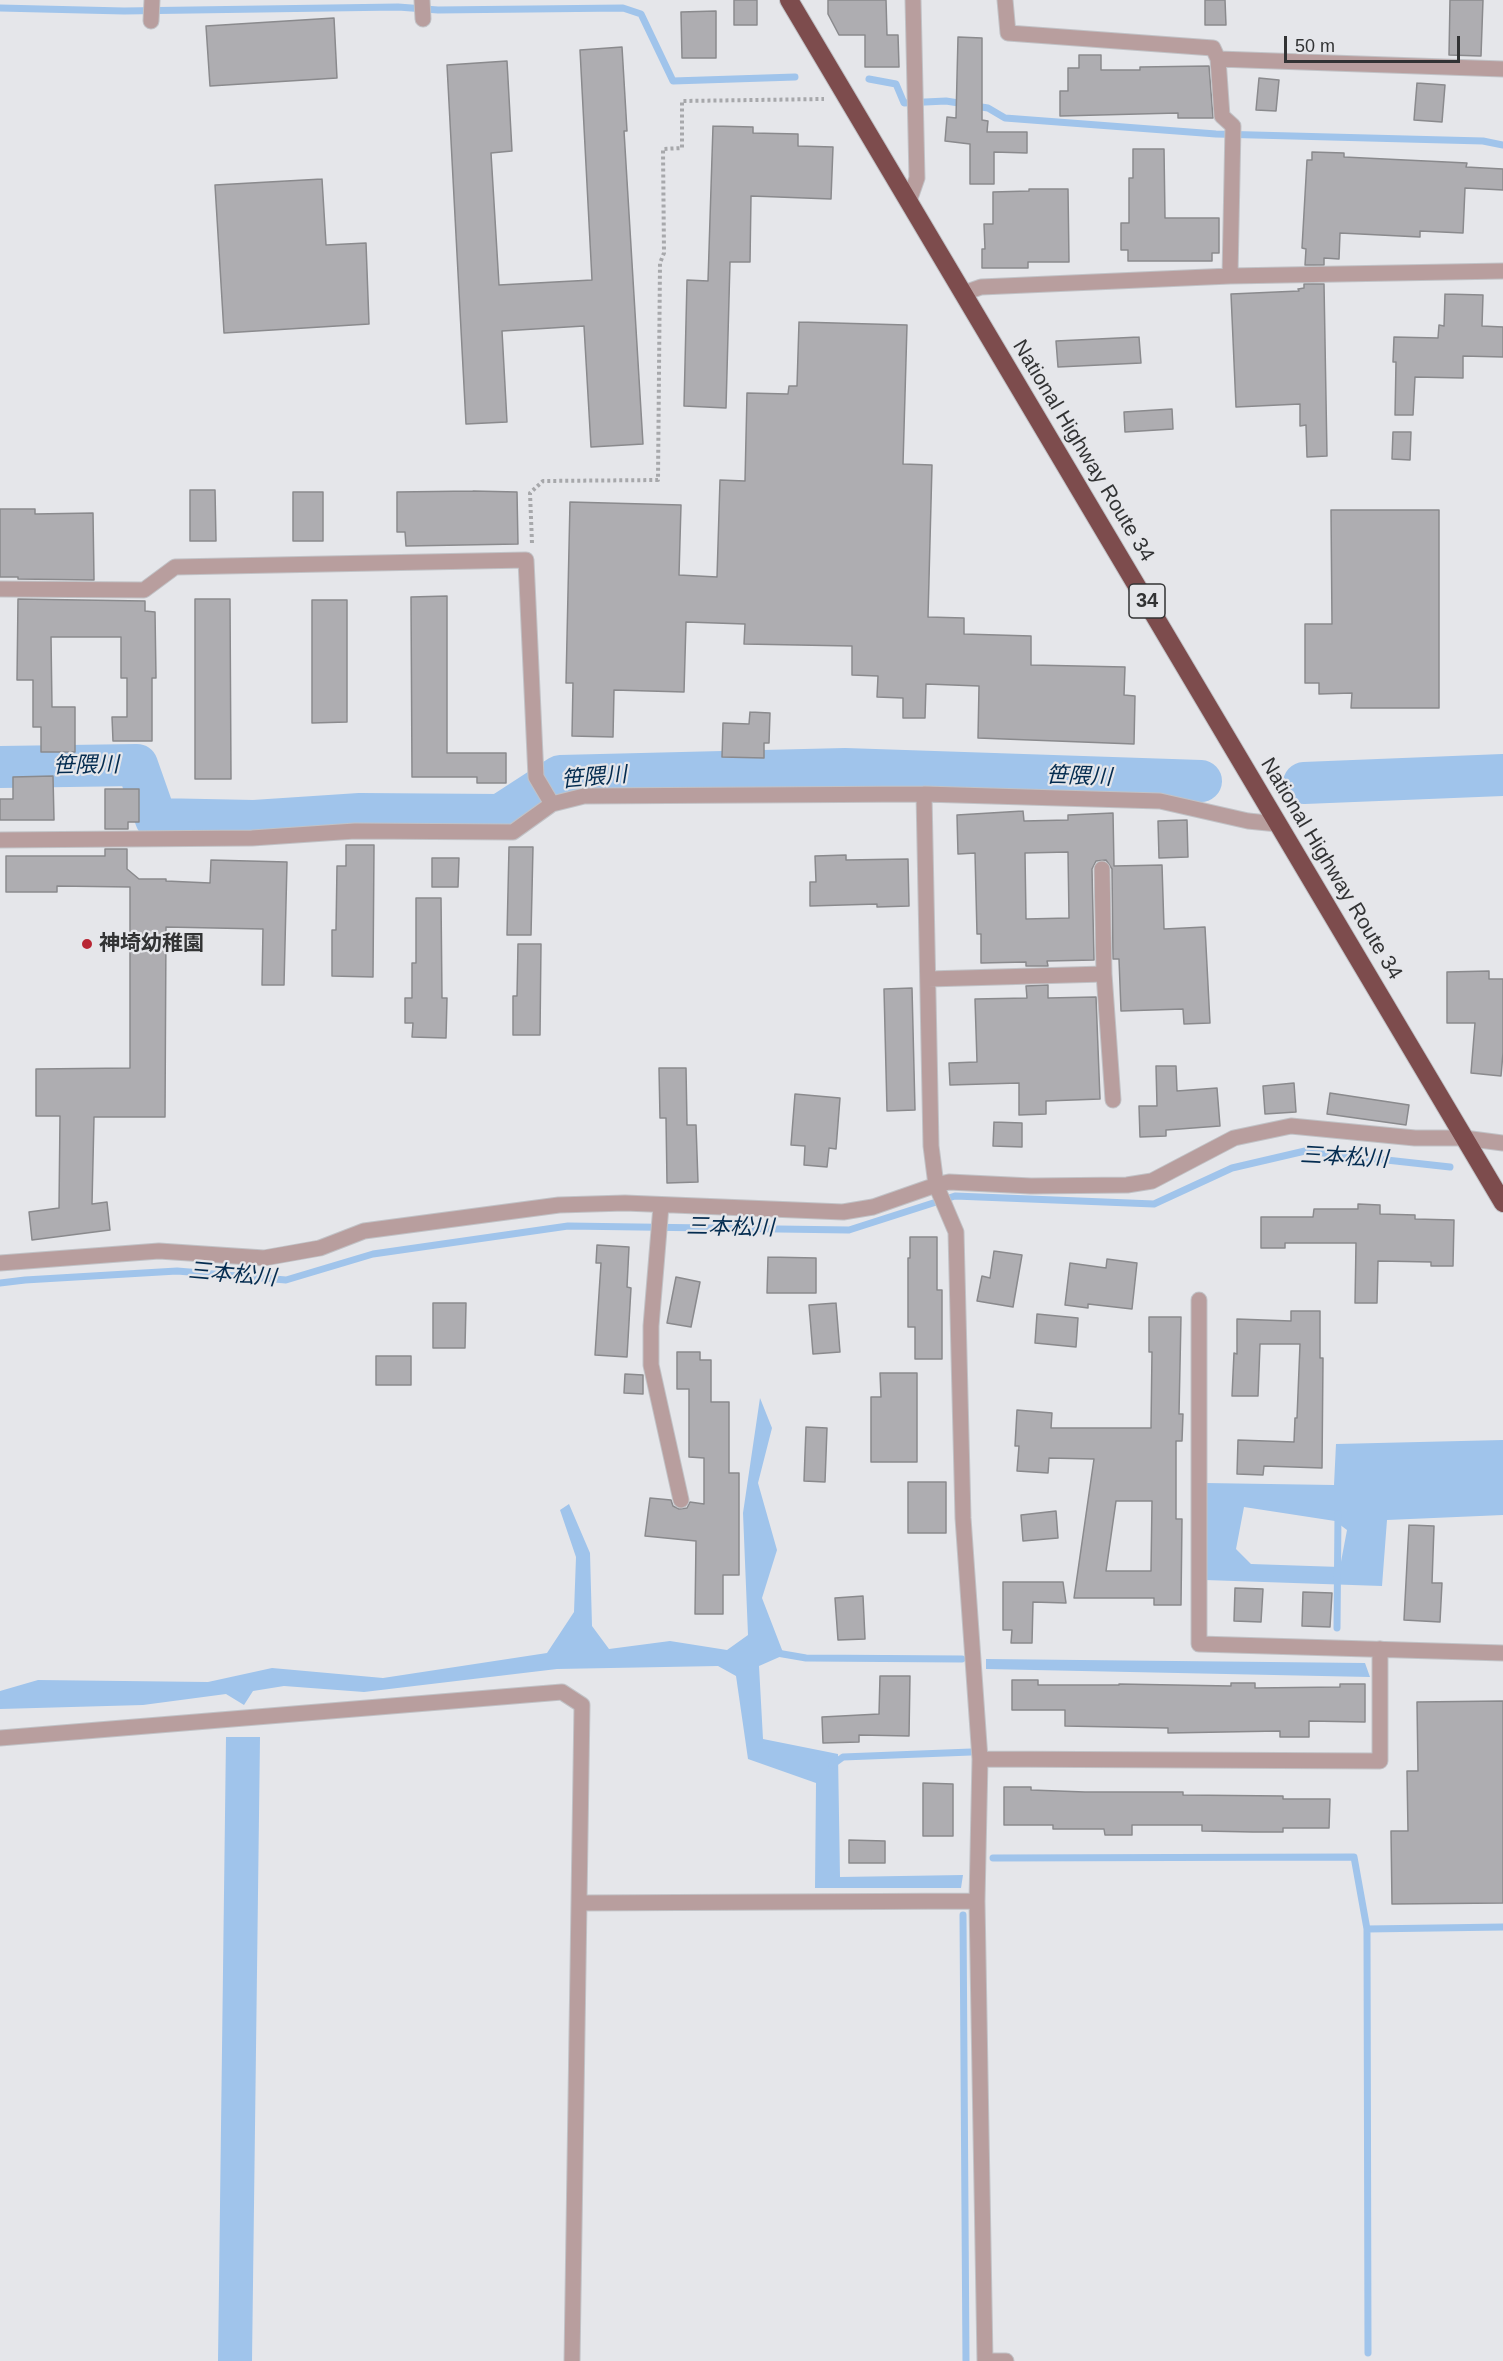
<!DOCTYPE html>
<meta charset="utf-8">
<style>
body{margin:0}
#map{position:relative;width:1503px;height:2361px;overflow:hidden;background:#e5e6ea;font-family:Arial,sans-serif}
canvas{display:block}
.scale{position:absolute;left:1284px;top:36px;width:176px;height:27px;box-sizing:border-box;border:3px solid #323334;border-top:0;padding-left:8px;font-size:18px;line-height:21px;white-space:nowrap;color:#323334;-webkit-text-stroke:4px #e5e6ea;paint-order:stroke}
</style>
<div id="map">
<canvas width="1503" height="2361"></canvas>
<div class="scale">50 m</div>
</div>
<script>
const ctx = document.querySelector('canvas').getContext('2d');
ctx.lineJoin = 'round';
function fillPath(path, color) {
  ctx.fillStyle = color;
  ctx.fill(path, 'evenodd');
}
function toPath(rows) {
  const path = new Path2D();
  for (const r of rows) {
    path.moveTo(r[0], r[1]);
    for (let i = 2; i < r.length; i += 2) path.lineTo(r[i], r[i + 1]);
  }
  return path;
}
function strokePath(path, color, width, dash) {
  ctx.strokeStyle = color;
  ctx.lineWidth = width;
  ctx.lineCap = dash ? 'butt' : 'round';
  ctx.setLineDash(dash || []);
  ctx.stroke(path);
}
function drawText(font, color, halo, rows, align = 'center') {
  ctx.font = font + ' Arial,"Noto Sans JP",sans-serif';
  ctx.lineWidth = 4.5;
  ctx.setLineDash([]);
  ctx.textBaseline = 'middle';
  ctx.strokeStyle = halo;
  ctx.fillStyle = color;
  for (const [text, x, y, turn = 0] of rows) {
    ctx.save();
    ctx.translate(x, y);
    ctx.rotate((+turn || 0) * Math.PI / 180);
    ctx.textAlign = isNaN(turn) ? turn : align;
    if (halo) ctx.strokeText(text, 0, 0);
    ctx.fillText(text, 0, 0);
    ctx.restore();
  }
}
fillPath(toPath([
 [760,1398,772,1428,758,1483,777,1550,762,1598,784,1655,759,1666,763,1739,838,1754,840,1877,963,1875,961,1888,815,1888,816,1783,748,1759,736,1676,718,1666,557,1669,364,1692,284,1686,253,1691,244,1705,226,1694,143,1705,0,1709,0,1691,38,1680,208,1682,272,1668,383,1678,547,1653,574,1612,576,1557,560,1510,569,1504,590,1553,592,1626,609,1649,670,1641,727,1650,748,1635,743,1513],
 [1503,1440,1503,1515,1387,1520,1382,1586,1205,1580,1205,1483,1334,1485,1336,1444],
 [1244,1507,1335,1521,1347,1530,1340,1567,1251,1564,1236,1549],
 [986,1659,1365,1663,1370,1677,986,1669],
 [226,1737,260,1737,252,2361,218,2361]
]), '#a0c4eb');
strokePath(toPath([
 [0,8,124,11,398,7,438,10,623,8,641,14,673,81,795,77],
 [869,79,896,84,904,103,946,101,965,104],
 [975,106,988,108,1005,118,1216,134,1483,141,1503,145],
 [0,1283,25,1280,177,1271,286,1280,373,1254,568,1226,849,1230,955,1196,1154,1204,1232,1168,1305,1151,1450,1167],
 [1337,1628,1338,1514],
 [777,1653,806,1658,962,1659],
 [832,1765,843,1757,971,1752],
 [993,1858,1354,1857,1367,1929,1503,1927],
 [963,1915,966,2361],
 [1367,1929,1368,2353]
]), '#a0c4eb', 7);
strokePath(toPath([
 [0,767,137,765,156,819,254,821,360,814,500,815,560,776,845,769,1201,781],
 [1304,783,1503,775]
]), '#a0c4eb', 42);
const building = toPath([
 [734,0,757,0,757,25,734,25,734,0],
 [828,0,886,0,887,35,898,35,899,67,865,67,865,35,839,35,828,14,828,0],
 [1205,0,1225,0,1226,25,1205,25,1205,0],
 [1450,0,1483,0,1481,56,1449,55,1450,0],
 [716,11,716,58,682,58,681,12,716,11],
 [334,18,337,78,210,86,206,26,334,18],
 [958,37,982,38,982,120,988,121,987,132,1027,132,1027,153,994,152,994,184,970,184,970,144,945,141,947,117,956,118,958,37],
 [622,47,627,131,624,131,643,444,591,447,584,326,502,331,507,422,466,424,447,65,507,61,512,151,491,153,499,285,592,280,580,50,622,47],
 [1079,55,1101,55,1101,70,1140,70,1140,67,1209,66,1213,118,1178,118,1178,113,1060,116,1060,91,1068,91,1068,68,1079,68,1079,55],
 [1259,78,1279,80,1276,111,1256,110,1259,78],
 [1417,83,1445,85,1442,122,1414,120,1417,83],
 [713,126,753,127,753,133,798,134,798,146,833,147,831,199,751,196,750,262,730,262,726,408,684,406,687,280,708,281,713,126],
 [1133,149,1164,149,1165,218,1219,218,1219,253,1212,253,1212,261,1128,261,1128,250,1121,250,1121,223,1129,223,1129,178,1133,178,1133,149],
 [1312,152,1344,153,1344,157,1467,163,1466,167,1503,169,1503,190,1465,188,1463,233,1420,231,1420,237,1340,233,1339,259,1324,258,1324,265,1305,265,1306,249,1302,248,1307,160,1312,160,1312,152],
 [322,179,326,245,366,243,369,324,224,333,215,185,322,179],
 [1029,189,1068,189,1069,262,1028,262,1028,268,982,268,982,249,985,249,984,224,993,224,993,192,1029,191,1029,189],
 [1304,284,1324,284,1327,456,1307,457,1306,425,1300,426,1300,404,1236,407,1231,294,1299,291,1298,289,1304,288,1304,284],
 [1445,294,1483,295,1482,326,1503,327,1503,357,1463,356,1463,378,1415,377,1413,415,1395,415,1396,362,1393,362,1394,337,1438,338,1439,325,1444,326,1445,294],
 [799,322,907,325,903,464,932,465,928,617,964,618,964,634,1031,636,1031,665,1125,667,1124,695,1135,696,1134,744,978,738,979,686,926,684,925,718,903,718,903,698,877,697,878,676,852,675,852,646,744,644,745,624,686,622,684,692,614,690,613,737,572,736,573,683,566,683,570,502,681,505,679,575,717,577,720,480,745,481,747,393,788,394,789,386,797,386,799,322],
 [1139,337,1141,363,1058,367,1056,341,1139,337],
 [1172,409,1173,429,1125,432,1124,412,1172,409],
 [1393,432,1411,432,1410,460,1392,459,1393,432],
 [190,490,215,490,216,541,190,541,190,490],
 [473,491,517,492,518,544,406,546,405,532,397,532,397,492,473,491],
 [293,492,323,492,323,541,293,541,293,492],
 [0,509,35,509,35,514,93,513,94,580,18,579,18,577,0,577,0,509],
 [1331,510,1439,510,1439,708,1351,708,1352,693,1319,694,1319,683,1305,683,1305,624,1332,624,1331,510],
 [447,596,447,753,506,753,506,783,477,783,477,777,412,777,411,597,447,596],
 [18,599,145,601,145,611,155,612,156,678,152,678,152,741,113,741,112,717,127,717,127,678,121,678,121,637,51,637,52,707,75,707,75,752,41,752,41,727,33,727,33,680,17,680,18,599],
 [195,599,230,599,231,779,195,779,195,599],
 [312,600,347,600,347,722,312,723,312,600],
 [750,712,770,713,769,743,764,743,764,758,722,757,723,723,749,724,750,712],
 [53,776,54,820,0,820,0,799,13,799,13,777,53,776],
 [105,789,139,789,139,822,128,822,128,829,105,829,105,789],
 [1023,811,1024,821,1068,820,1068,815,1113,813,1114,866,1162,865,1164,929,1205,927,1210,1023,1184,1024,1183,1009,1121,1011,1119,959,1113,959,1112,869,1106,860,1096,861,1092,869,1094,960,1047,961,1048,966,1026,966,1026,962,981,963,981,934,977,934,975,853,958,854,957,815,1023,811],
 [1068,852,1069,918,1026,919,1025,853,1068,852],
 [1187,820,1188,857,1159,858,1158,821,1187,820],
 [346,845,374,845,373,977,332,976,332,930,336,930,337,866,346,866,346,845],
 [509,847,533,847,531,935,507,935,509,847],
 [105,849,127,849,127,869,139,879,166,879,166,881,210,883,211,860,287,862,284,985,262,985,263,929,166,927,165,1117,94,1117,92,1204,107,1202,110,1230,32,1240,29,1212,59,1208,60,1116,36,1116,36,1069,130,1068,130,887,57,886,57,892,6,892,6,856,105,856,105,849],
 [846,855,846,860,908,859,909,906,877,907,877,904,810,906,810,882,816,882,815,856,846,855],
 [432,858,459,858,458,887,432,887,432,858],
 [416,898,441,898,442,998,447,998,446,1038,412,1037,413,1023,405,1023,405,998,412,998,412,963,416,963,416,898],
 [518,944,541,944,540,1035,513,1035,513,996,517,996,518,944],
 [1489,971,1489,979,1503,979,1503,1053,1501,1076,1471,1073,1475,1023,1447,1023,1447,972,1489,971],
 [1048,985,1048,998,1096,997,1100,1099,1046,1101,1046,1114,1019,1115,1019,1083,950,1085,949,1063,977,1062,975,999,1027,998,1026,986,1048,985],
 [912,988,915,1110,887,1111,884,989,912,988],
 [1156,1066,1176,1066,1177,1091,1217,1088,1220,1126,1166,1130,1166,1136,1140,1137,1139,1106,1157,1106,1156,1066],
 [659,1068,686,1068,687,1125,696,1125,698,1182,667,1183,666,1118,660,1118,659,1068],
 [1294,1083,1296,1112,1265,1114,1263,1086,1294,1083],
 [1330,1093,1409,1105,1406,1125,1327,1114,1330,1093],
 [795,1094,840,1098,836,1149,829,1148,827,1167,804,1165,805,1146,791,1145,795,1094],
 [994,1122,1022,1123,1022,1147,993,1146,994,1122],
 [1358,1204,1380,1205,1380,1214,1415,1215,1415,1219,1454,1220,1453,1266,1431,1266,1431,1262,1378,1261,1377,1303,1355,1303,1356,1243,1285,1243,1285,1248,1261,1248,1261,1217,1313,1217,1314,1209,1358,1209,1358,1204],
 [910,1237,937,1237,937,1290,942,1290,942,1359,915,1359,915,1327,908,1327,908,1258,910,1258,910,1237],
 [597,1245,629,1247,627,1287,631,1288,627,1357,595,1355,601,1263,596,1263,597,1245],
 [994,1251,1022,1255,1013,1307,977,1301,982,1276,990,1278,994,1251],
 [768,1257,816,1258,816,1293,767,1293,768,1257],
 [1107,1259,1137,1263,1132,1309,1088,1304,1088,1308,1065,1305,1070,1263,1106,1268,1107,1259],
 [676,1277,700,1282,691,1327,667,1323,676,1277],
 [433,1303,466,1303,465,1348,433,1348,433,1303],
 [836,1303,840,1352,813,1354,809,1305,836,1303],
 [1291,1311,1320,1311,1320,1358,1323,1358,1322,1468,1264,1466,1263,1475,1237,1474,1238,1440,1294,1442,1295,1418,1297,1418,1300,1344,1260,1344,1258,1396,1232,1396,1234,1353,1237,1354,1237,1319,1291,1321,1291,1311],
 [1037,1314,1078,1318,1076,1347,1035,1343,1037,1314],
 [1149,1317,1181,1317,1179,1414,1183,1414,1182,1441,1176,1441,1176,1519,1182,1519,1181,1605,1154,1605,1154,1598,1074,1598,1094,1459,1049,1458,1048,1473,1017,1471,1019,1446,1015,1446,1017,1410,1052,1413,1051,1428,1151,1428,1152,1352,1149,1352,1149,1317],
 [1116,1501,1152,1501,1151,1571,1106,1571,1116,1501],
 [677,1352,700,1352,700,1360,711,1360,711,1402,729,1402,729,1473,739,1473,739,1575,723,1575,723,1614,695,1614,696,1541,645,1536,650,1498,671,1500,673,1506,679,1509,687,1508,690,1502,704,1504,704,1458,689,1457,689,1389,677,1389,677,1352],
 [376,1356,411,1356,411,1385,376,1385,376,1356],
 [880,1373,917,1373,917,1462,871,1462,871,1397,881,1397,880,1373],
 [625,1374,643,1375,643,1394,624,1393,625,1374],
 [806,1427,827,1428,825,1482,804,1481,806,1427],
 [908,1482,946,1482,946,1533,908,1533,908,1482],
 [1056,1511,1058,1538,1023,1541,1021,1515,1056,1511],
 [1409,1525,1434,1526,1432,1583,1442,1583,1440,1622,1404,1620,1409,1525],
 [1003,1582,1063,1582,1066,1603,1033,1602,1032,1643,1011,1643,1012,1630,1003,1630,1003,1582],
 [1235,1588,1263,1589,1261,1622,1234,1621,1235,1588],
 [1303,1592,1332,1593,1330,1627,1302,1626,1303,1592],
 [863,1596,865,1639,838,1640,835,1598,863,1596],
 [880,1676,910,1676,909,1736,859,1735,859,1742,823,1743,822,1717,879,1714,880,1676],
 [1012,1680,1038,1680,1038,1685,1119,1685,1119,1684,1231,1686,1231,1683,1255,1683,1255,1688,1340,1687,1340,1684,1365,1684,1365,1722,1309,1721,1309,1737,1280,1737,1280,1731,1168,1733,1168,1728,1065,1726,1065,1710,1012,1710,1012,1680],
 [1503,1701,1503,1903,1392,1904,1391,1831,1408,1831,1407,1771,1418,1771,1417,1702,1503,1701],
 [923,1783,953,1784,953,1836,923,1836,923,1783],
 [1004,1787,1031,1787,1031,1790,1085,1792,1183,1792,1183,1795,1283,1796,1283,1799,1330,1799,1329,1828,1283,1828,1283,1832,1253,1832,1202,1831,1202,1825,1132,1825,1132,1835,1105,1835,1104,1829,1053,1829,1053,1825,1004,1825,1004,1787],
 [849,1840,885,1841,885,1863,849,1863,849,1840]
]);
fillPath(building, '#aeadb1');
strokePath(building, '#8a8a8d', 1.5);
const minor = toPath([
 [422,0,423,19],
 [1005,0,1008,33,1213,48,1218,59],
 [151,21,152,0],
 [909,201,917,178,913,0],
 [1230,276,1233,126,1222,116,1218,59,1503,69],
 [964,293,981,287,1230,276,1503,271],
 [0,589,144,590,175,567,526,560,536,777,552,804],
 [924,794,931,1146,936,1185,956,1232,963,1518,980,1759,977,1901,985,2361],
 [0,840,252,838,355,831,513,832,552,804,584,796,924,794,1160,801,1248,821,1278,824],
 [1102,869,1104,974,1113,1100],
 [928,979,1104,974],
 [661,1206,651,1326,651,1365,681,1500],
 [0,1263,159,1251,264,1258,320,1248,364,1231,559,1205,625,1203,843,1212,873,1207,936,1185,949,1182,1031,1186,1127,1185,1152,1181,1234,1138,1291,1126,1415,1138,1464,1138,1503,1143],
 [1199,1300,1199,1644,1503,1653],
 [0,1738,562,1692,582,1705,572,2361],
 [980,1759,1380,1761,1380,1649],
 [579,1903,977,1901],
 [985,2361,1006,2361]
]);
const highway = toPath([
 [789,0,1503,1203]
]);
strokePath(minor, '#c1c2c6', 17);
strokePath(highway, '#c1c2c6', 20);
strokePath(toPath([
 [532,543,530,493,543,481,658,480,660,263,664,253,663,149,682,148,682,101,824,99]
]), '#a7a8ab', 4, [3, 3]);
strokePath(minor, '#b89e9e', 15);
strokePath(highway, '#7d4c4d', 18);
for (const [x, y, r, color] of [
 [87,944,6,"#b82634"]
]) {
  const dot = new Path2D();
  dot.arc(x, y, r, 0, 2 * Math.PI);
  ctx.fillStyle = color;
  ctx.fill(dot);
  strokePath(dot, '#e5e6ea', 2);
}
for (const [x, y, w] of [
 [1147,601,36]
]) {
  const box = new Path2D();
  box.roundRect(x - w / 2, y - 17, w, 34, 4.5);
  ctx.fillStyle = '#e5e6ea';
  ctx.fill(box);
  strokePath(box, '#323334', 1.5);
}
drawText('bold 20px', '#323334', null, [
 ["34",1147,601]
]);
drawText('21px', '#323334', '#e5e6ea', [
 ["National Highway Route 34",1083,451,59],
 ["National Highway Route 34",1331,869,59]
]);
drawText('bold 21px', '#323334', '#e5e6ea', [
 ["神埼幼稚園",99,944]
], 'left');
drawText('italic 22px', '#042c50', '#e5e6ea', [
 ["笹隈川",86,766,-1],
 ["笹隈川",1079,777,2],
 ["笹隈川",594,778,-5],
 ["三本松川",1344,1158,3],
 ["三本松川",730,1228,1],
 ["三本松川",232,1275,5]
]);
</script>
